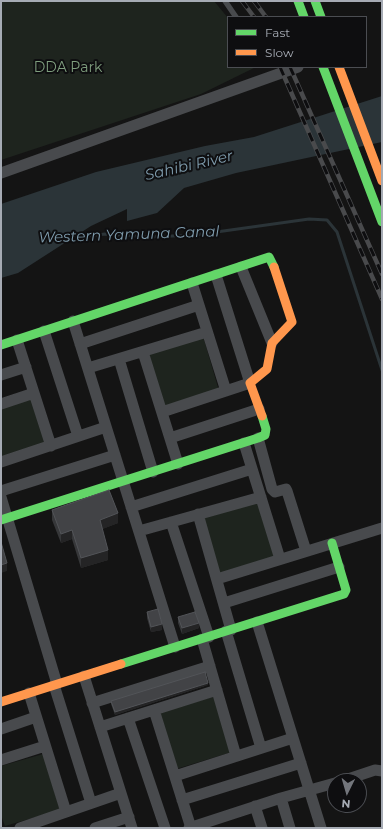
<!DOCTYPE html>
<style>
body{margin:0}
#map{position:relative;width:383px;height:829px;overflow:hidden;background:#141414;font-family:Montserrat,sans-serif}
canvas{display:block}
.frame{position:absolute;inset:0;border:2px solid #a6abb4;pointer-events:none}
.legend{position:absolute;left:227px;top:16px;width:140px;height:52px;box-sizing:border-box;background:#0e0e10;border:1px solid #4b4d52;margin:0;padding:5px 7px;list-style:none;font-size:12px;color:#a6abb4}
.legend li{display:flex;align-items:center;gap:8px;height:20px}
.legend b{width:20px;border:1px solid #4b4d52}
.north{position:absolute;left:327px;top:773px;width:40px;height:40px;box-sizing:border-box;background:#0e0e10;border:1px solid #4b4d52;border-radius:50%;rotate:185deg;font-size:11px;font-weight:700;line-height:16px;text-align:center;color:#a6abb4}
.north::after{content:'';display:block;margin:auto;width:14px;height:18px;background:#73767c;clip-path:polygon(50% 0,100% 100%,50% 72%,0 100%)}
</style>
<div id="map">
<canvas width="383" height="829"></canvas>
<div class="frame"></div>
<ul class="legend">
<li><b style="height:5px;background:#63d668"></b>Fast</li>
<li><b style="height:5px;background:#ff974d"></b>Slow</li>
</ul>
<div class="north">N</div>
</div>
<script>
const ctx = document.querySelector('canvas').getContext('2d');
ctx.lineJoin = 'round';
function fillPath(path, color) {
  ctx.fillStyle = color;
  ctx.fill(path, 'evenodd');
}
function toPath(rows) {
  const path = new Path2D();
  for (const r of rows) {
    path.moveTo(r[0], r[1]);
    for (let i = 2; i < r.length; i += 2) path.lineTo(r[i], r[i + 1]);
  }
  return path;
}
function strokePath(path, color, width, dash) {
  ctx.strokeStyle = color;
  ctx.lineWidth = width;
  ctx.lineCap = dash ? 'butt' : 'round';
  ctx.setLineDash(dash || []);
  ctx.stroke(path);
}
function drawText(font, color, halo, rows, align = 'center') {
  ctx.font = font + ' Montserrat,sans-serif';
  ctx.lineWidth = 4;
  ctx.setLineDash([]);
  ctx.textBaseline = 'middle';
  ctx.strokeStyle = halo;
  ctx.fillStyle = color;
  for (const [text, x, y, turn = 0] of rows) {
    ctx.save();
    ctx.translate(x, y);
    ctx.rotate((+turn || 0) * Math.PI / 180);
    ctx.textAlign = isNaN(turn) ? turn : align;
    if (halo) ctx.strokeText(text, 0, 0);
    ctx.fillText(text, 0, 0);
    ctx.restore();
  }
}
fillPath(toPath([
 [1,1,214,1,228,18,228,67,256,67,201,94,1,160],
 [203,336,219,391,164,407,148,352],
 [32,396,48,445,1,460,1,406],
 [258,501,275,557,220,574,202,518],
 [215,696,232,752,176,769,159,713],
 [43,754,60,810,5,826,1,815,1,766]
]), '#1e241e');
fillPath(toPath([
 [382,96,382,142,236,173,184,188,157,213,127,221,127,209,91,226,18,273,1,278,1,204,96,172,205,146,254,137]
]), '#2b3438');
strokePath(toPath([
 [71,238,105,234,150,237,195,235,309,219,327,220,337,232,382,370]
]), '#2b3438', 3);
strokePath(toPath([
 [225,1,236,17]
]), '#484a4d', 5.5);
strokePath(toPath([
 [1,173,298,67],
 [241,267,272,343],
 [192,283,226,391],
 [73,321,175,647],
 [44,331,78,436],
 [17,340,51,446],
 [80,344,199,305],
 [143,352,178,464],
 [119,359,153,472],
 [88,368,207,332],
 [1,375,26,367],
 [1,404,34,393],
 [162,412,250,383,216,275],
 [170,438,259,409],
 [258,438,272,489,275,492,286,489,287,491,306,551],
 [244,443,280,559],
 [1,462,106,427],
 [1,491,115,455],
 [1,497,57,684],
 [131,507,252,469],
 [198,514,231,630],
 [171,522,209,637],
 [139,531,261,497],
 [217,579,382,528],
 [224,603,339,567],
 [257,622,321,828],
 [226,631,261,748],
 [202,639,236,756],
 [84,676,132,828],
 [54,685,91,803],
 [29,693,66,812],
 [92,703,210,666],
 [154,710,191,828],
 [128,718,165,828],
 [100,727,217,690],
 [1,729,36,717],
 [1,760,45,746],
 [175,776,293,738],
 [342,781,375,770,382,771],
 [281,798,290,828],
 [182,800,301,763],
 [255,806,262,828],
 [20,828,121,793],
 [95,828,129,817],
 [189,828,281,798,335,783]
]), '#484a4d', 11);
strokePath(toPath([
 [298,1,304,17],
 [315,1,321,17],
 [323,67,382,222],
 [1,345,269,257,274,267],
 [1,520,258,438,265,435,266,429,262,416],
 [121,664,344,594,346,590,332,543]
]), '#63d668', 9);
strokePath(toPath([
 [339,67,382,181],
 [262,416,250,383,267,369,272,343,292,322,274,267],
 [1,702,121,664]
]), '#ff974d', 9);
const rail = toPath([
 [242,1,254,17],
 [254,1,266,17],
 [280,67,382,299],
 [290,67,382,274]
]);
strokePath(rail, '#494a4c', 4.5);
strokePath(rail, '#0e0e10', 3, [9]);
fillPath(toPath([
 [52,510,118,523,102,529,108,560,81,568,72,539,61,543,52,520],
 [147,612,162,630,151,632,147,618],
 [178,617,199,628,182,634,178,623],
 [208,685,115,715,111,704,111,701]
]), '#363739');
fillPath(toPath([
 [118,513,118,523,100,530,100,520],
 [72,530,72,539,61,543,61,534],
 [108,550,108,560,81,568,81,558],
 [7,563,7,571,1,573,1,565],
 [199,623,199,628,182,634,182,628],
 [162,624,162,630,151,632,151,627],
 [208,683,208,685,115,715,115,712]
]), '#242425');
const building = toPath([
 [109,490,118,513,100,520,108,550,81,558,72,530,61,534,52,510,109,490],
 [1,542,7,563,1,565,1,542],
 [158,609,162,624,151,627,147,612,158,609],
 [195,612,199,623,182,628,178,617,195,612],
 [205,672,208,683,115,712,111,701,205,672]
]);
fillPath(building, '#424346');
strokePath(building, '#525458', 1);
drawText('14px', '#7f9e7e', '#0e0e10', [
 ["DDA Park",68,68]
]);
drawText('italic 15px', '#7f9cad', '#0e0e10', [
 ["Sahibi River",189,166,-13],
 ["Western Yamuna Canal",129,235,-2]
]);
</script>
